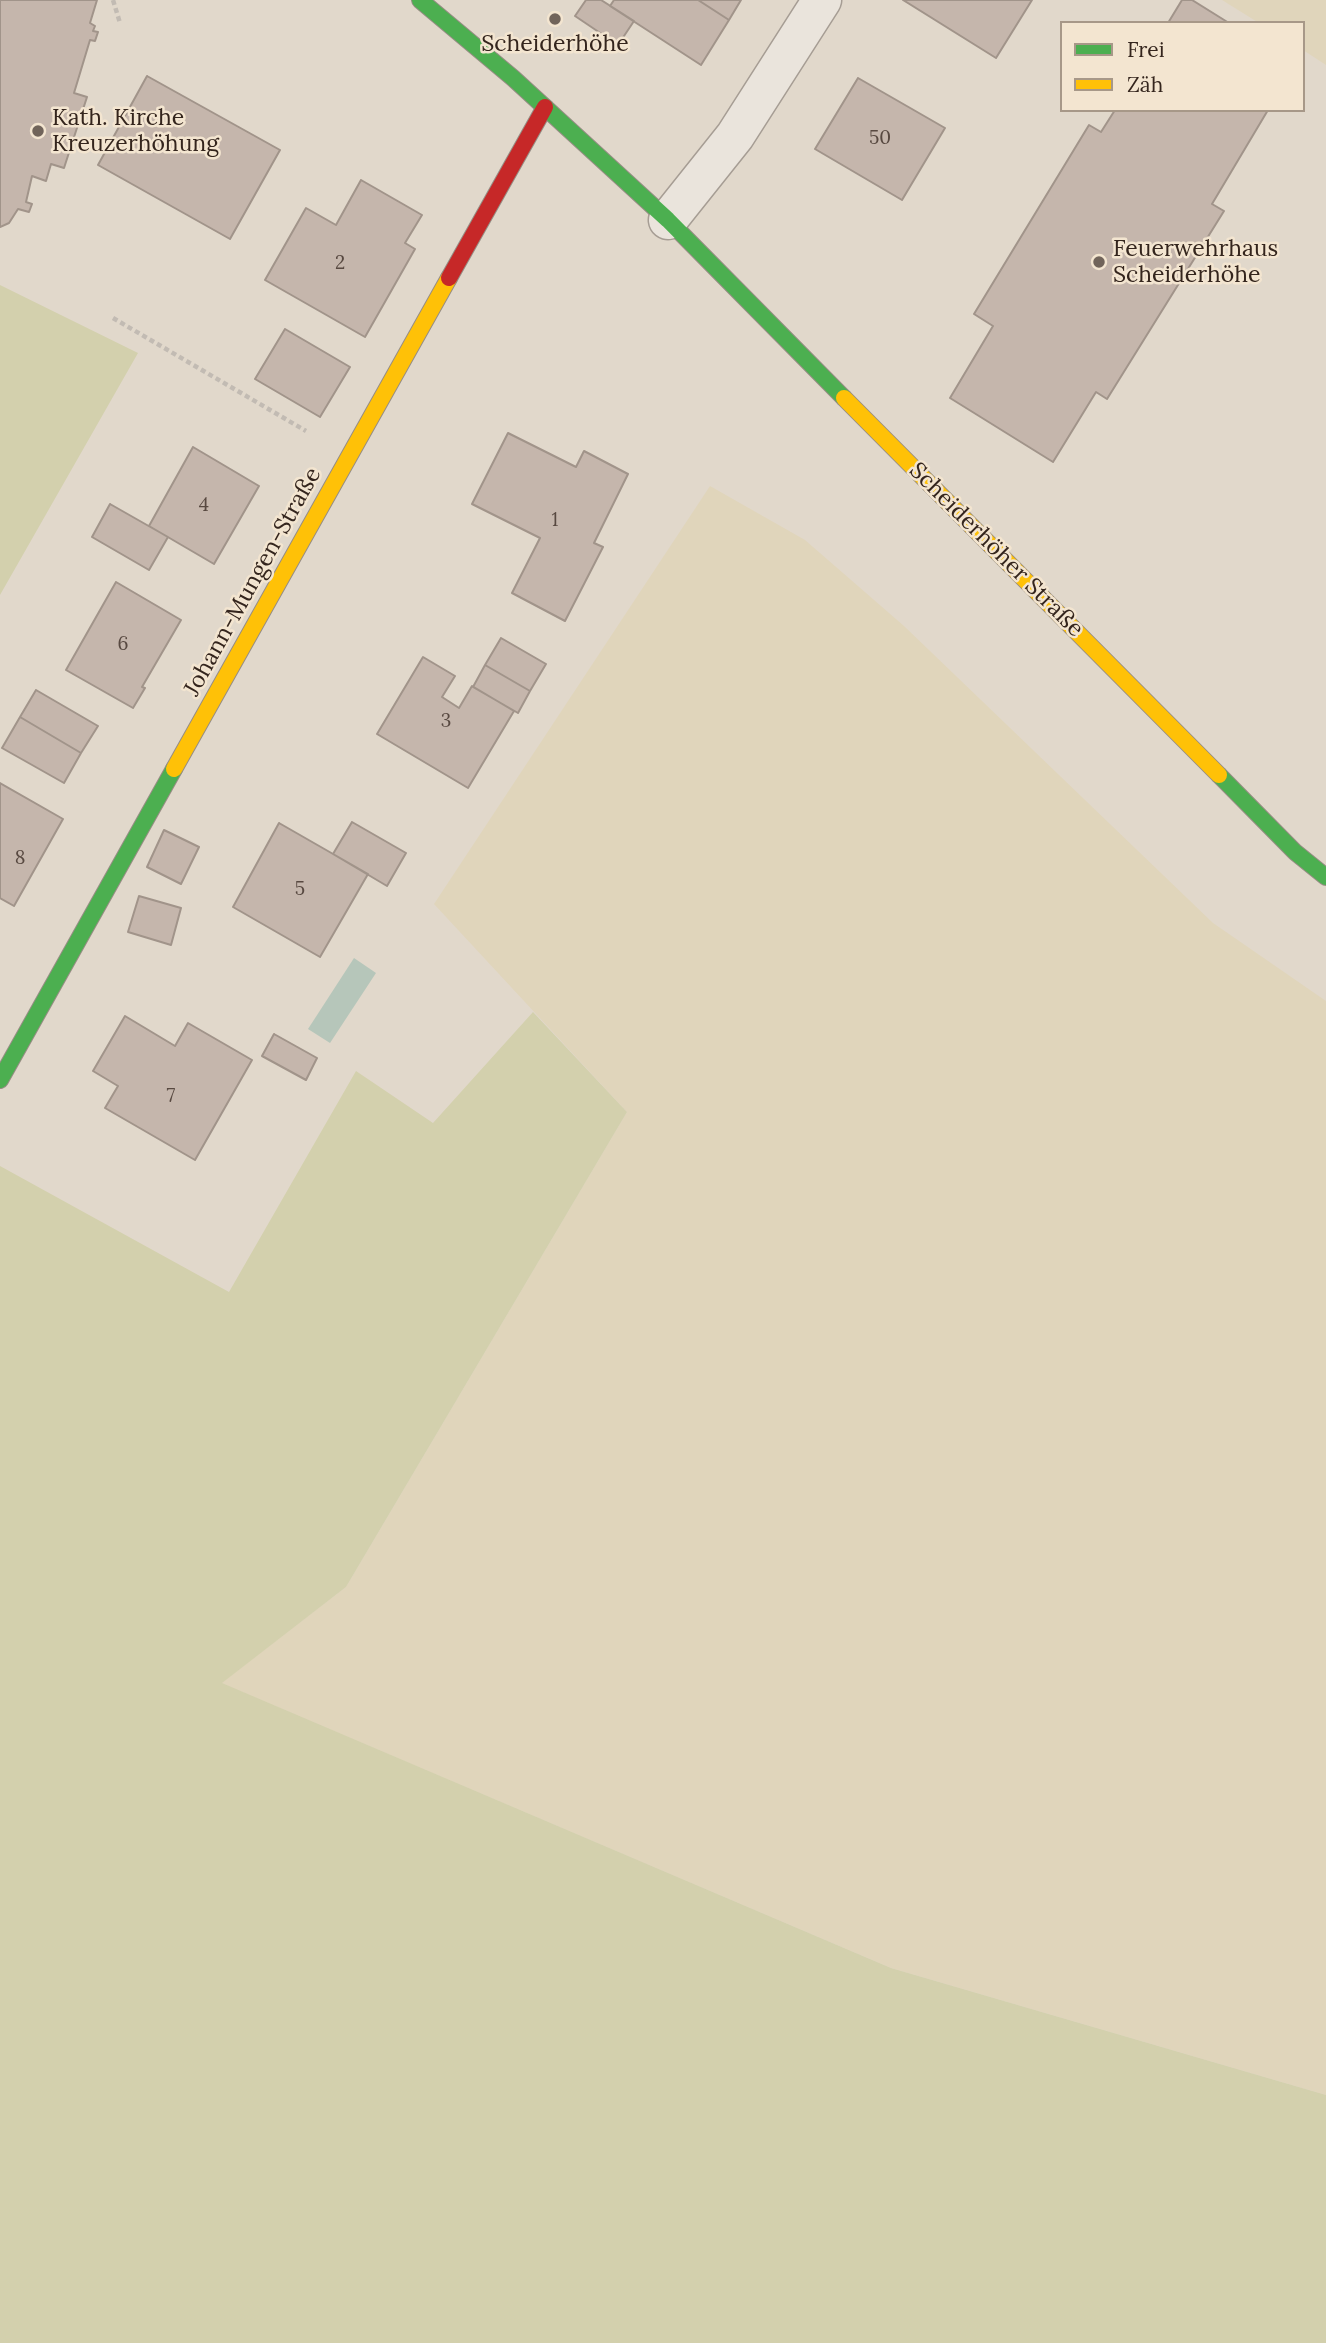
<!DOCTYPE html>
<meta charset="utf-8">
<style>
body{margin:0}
#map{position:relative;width:1326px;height:2343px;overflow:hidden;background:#e1d8cb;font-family:Lora,serif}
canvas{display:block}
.legend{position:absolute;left:1060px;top:21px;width:245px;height:91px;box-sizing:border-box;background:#f3e5d0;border:2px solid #a79888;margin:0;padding:9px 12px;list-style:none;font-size:21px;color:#34251d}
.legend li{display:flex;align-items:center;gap:14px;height:35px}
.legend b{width:35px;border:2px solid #a79888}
</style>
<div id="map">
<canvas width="1326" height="2343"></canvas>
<ul class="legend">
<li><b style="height:9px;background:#4caf50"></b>Frei</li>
<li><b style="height:9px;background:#ffc107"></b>Zäh</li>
</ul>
</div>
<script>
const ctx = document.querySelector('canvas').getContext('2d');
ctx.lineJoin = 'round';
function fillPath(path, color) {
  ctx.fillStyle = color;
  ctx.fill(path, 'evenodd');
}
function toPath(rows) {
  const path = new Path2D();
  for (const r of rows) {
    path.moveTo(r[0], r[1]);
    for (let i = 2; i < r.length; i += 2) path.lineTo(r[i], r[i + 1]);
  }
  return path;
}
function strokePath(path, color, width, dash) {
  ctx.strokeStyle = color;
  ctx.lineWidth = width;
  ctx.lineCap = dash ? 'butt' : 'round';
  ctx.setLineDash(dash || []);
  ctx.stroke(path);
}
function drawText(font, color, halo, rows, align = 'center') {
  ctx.font = font + ' Lora,serif';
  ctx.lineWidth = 5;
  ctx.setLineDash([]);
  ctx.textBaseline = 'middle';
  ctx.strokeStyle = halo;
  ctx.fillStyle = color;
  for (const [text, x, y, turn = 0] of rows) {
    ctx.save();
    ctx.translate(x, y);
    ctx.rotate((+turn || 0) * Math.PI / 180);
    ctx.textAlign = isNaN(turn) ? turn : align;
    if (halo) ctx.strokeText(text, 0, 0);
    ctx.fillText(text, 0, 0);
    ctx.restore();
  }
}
fillPath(toPath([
 [1222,0,1326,0,1326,65,1303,50,1303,23,1259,23],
 [710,486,805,540,904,626,1213,923,1326,1001,1326,2095,891,1968,221,1683,346,1587,627,1112,434,904]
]), '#e0d5bb');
fillPath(toPath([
 [0,285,138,353,0,595],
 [533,1012,627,1112,346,1587,222,1683,891,1968,1326,2095,1326,2343,0,2343,0,1166,229,1292,356,1071,433,1123]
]), '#d3d0ad');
fillPath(toPath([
 [354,958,376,973,330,1043,308,1029]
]), '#b6c6ba');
const building = toPath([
 [0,0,97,0,90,23,95,26,93,31,98,32,95,41,90,40,74,93,87,97,64,168,51,164,46,181,32,176,26,202,32,204,29,212,18,209,9,223,0,227,0,0],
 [586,0,601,0,634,21,618,45,575,16,586,0],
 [614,0,698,0,729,20,701,65,610,6,614,0],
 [698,0,741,0,729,20,698,0],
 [903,0,1032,0,996,58,903,0],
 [1182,0,1192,0,1229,23,1168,23,1182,0],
 [147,76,280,150,230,239,98,165,147,76],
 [858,78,945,128,902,200,815,149,858,78],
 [1115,110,1268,110,1212,204,1224,211,1107,399,1096,392,1053,462,950,398,993,326,974,314,1089,125,1101,132,1115,110],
 [361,180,422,215,405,243,415,249,365,337,265,280,306,208,336,225,361,180],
 [285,329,350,367,320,417,255,379,285,329],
 [508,433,576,467,584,451,628,474,594,543,603,547,565,621,512,593,540,538,472,504,508,433],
 [193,447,259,486,214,564,149,526,193,447],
 [110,504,168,537,149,570,92,537,110,504],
 [116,582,181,620,142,687,145,688,133,708,66,670,116,582],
 [501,638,546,664,530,691,485,665,501,638],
 [423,657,455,676,442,697,459,708,472,686,514,711,468,788,377,734,423,657],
 [485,665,530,691,518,713,473,687,485,665],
 [36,690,98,726,81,753,20,717,36,690],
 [20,717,81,753,64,783,2,748,20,717],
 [0,783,63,819,14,906,0,898,0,783],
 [352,822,406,853,387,886,333,854,352,822],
 [279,823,368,874,320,957,233,907,279,823],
 [164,830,199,847,181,884,147,867,164,830],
 [139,896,181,908,171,945,128,932,139,896],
 [125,1016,175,1046,188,1023,252,1060,195,1160,105,1108,118,1086,93,1071,125,1016],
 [274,1034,317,1058,306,1080,262,1056,274,1034]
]);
fillPath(building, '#c5b6ac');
strokePath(building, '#a1948a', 2);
const street = toPath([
 [668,220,735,136,822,0]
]);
const fast = toPath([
 [420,0,513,78,668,220,844,398],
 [1219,775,1295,852,1326,877],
 [0,1080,174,769]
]);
const slow = toPath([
 [844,398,1219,775],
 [174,769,449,278]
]);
const jam = toPath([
 [449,278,545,107]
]);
strokePath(street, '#a69d94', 41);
strokePath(fast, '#968d84', 18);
strokePath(slow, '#968d84', 18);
strokePath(jam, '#968d84', 18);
strokePath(toPath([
 [113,0,120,23],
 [113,318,306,431]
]), '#c2bbb3', 4.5, [5, 3.5]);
strokePath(street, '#eae4dc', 38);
strokePath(fast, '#4caf50', 16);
strokePath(slow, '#ffc107', 16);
strokePath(jam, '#c62828', 16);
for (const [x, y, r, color] of [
 [555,19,7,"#71645a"],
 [38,131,7,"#71645a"],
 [1099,262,7,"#71645a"]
]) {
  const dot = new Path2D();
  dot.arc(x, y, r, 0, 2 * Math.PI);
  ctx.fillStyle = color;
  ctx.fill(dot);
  strokePath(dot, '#f3e5d0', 2.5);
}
drawText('19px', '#584941', null, [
 ["50",880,139],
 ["2",340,264],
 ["4",204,506],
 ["1",555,521],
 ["6",123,645],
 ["3",446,722],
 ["8",20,859],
 ["5",300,890],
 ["7",171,1097]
]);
drawText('23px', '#34251d', '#f3e5d0', [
 ["Scheiderhöhe",555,44,"center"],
 ["Kath. Kirche",52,118],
 ["Kreuzerhöhung",52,144],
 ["Feuerwehrhaus",1113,249],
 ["Scheiderhöhe",1113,275]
], 'left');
drawText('23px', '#34251d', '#f3e5d0', [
 ["Scheiderhöher Straße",996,550,45],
 ["Johann-Mungen-Straße",253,582,-61]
]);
</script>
